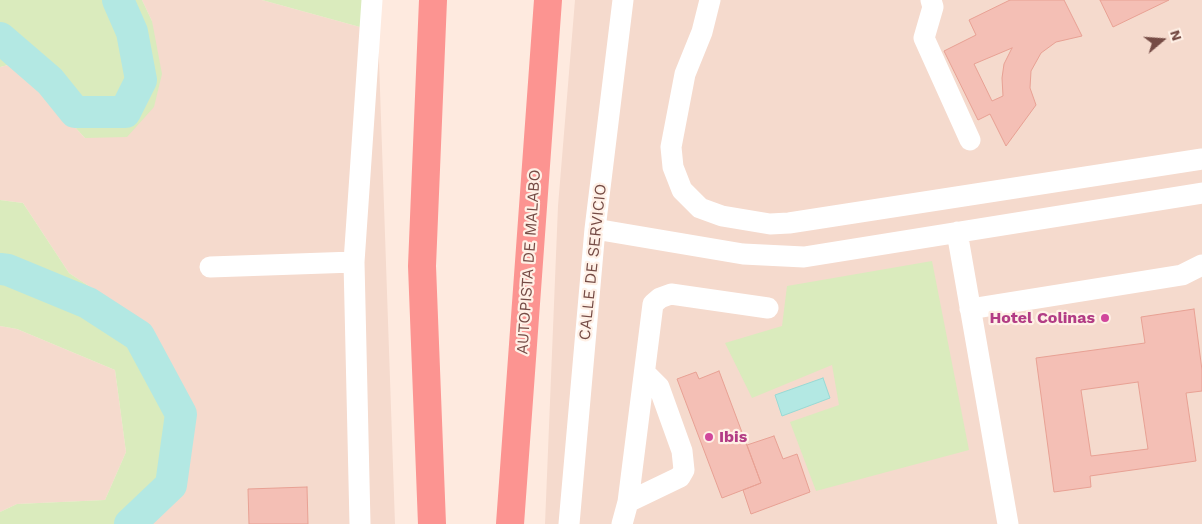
<!DOCTYPE html>
<style>
body{margin:0}
#map{position:relative;width:1202px;height:524px;overflow:hidden;background:#feeadf;font-family:"Work Sans",sans-serif}
canvas{display:block}
.north{position:absolute;left:1137px;top:15px;width:50px;height:50px;-webkit-text-stroke:4px #fff0e6;paint-order:stroke;rotate:72deg;font-size:14px;font-weight:700;line-height:20px;text-align:center;color:#754b45}
.north::after{content:'';display:block;margin:auto;width:18px;height:22px;background:#754b45;clip-path:polygon(50% 0,100% 100%,50% 72%,0 100%)}
</style>
<div id="map">
<canvas width="1202" height="524"></canvas>
<div class="north">N</div>
</div>
<script>
const ctx = document.querySelector('canvas').getContext('2d');
ctx.lineJoin = 'round';
function fillPath(path, color) {
  ctx.fillStyle = color;
  ctx.fill(path, 'evenodd');
}
function toPath(rows) {
  const path = new Path2D();
  for (const r of rows) {
    path.moveTo(r[0], r[1]);
    for (let i = 2; i < r.length; i += 2) path.lineTo(r[i], r[i + 1]);
  }
  return path;
}
function strokePath(path, color, width, dash) {
  ctx.strokeStyle = color;
  ctx.lineWidth = width;
  ctx.lineCap = dash ? 'butt' : 'round';
  ctx.setLineDash(dash || []);
  ctx.stroke(path);
}
function drawText(font, color, halo, rows, align = 'center') {
  ctx.font = font + ' "Work Sans",sans-serif';
  ctx.lineWidth = 4.5;
  ctx.setLineDash([]);
  ctx.textBaseline = 'middle';
  ctx.strokeStyle = halo;
  ctx.fillStyle = color;
  for (const [text, x, y, turn = 0] of rows) {
    ctx.save();
    ctx.translate(x, y);
    ctx.rotate((+turn || 0) * Math.PI / 180);
    ctx.textAlign = isNaN(turn) ? turn : align;
    if (halo) ctx.strokeText(text, 0, 0);
    ctx.fillText(text, 0, 0);
    ctx.restore();
  }
}
fillPath(toPath([
 [142,0,262,0,378,32,395,524,150,524,185,488,128,312,69,273,23,203,0,200,0,67,8,65,32,81,85,138,152,21],
 [575,0,1202,0,1202,524,545,524,558,206],
 [0,326,17,329,115,370,126,452,105,500,17,504,0,512]
]), '#f5dacd');
fillPath(toPath([
 [0,0,142,0,152,21,162,74,154,107,127,137,85,138,32,81,8,65,0,67],
 [262,0,380,0,378,32],
 [0,200,23,203,69,273,128,312,162,346,188,403,185,488,150,524,0,524,0,512,17,504,105,500,126,452,115,370,17,329,0,326],
 [932,261,969,450,816,491,790,422,839,405,832,365,752,398,725,343,782,326,787,286]
]), '#daebbd');
const water = toPath([
 [823,378,830,398,782,416,775,395,823,378]
]);
fillPath(water, '#b3e8e3');
strokePath(water, '#98dad5', 1);
strokePath(toPath([
 [0,38,50,81,75,112,125,112,141,80,132,32,118,0],
 [0,269,8,270,88,303,139,336,181,414,171,485,130,524]
]), '#b3e8e3', 32);
const building = toPath([
 [1010,0,1064,0,1082,36,1056,42,1041,53,1031,71,1030,88,1036,105,1006,146,990,114,978,120,944,51,976,35,969,20,1010,0],
 [1012,48,1004,64,1002,78,1003,96,992,101,974,64,1012,48],
 [1100,0,1169,0,1113,27,1100,0],
 [1194,309,1202,370,1202,391,1186,393,1196,461,1090,476,1091,487,1054,492,1036,358,1145,343,1141,317,1194,309],
 [1138,382,1148,449,1091,456,1081,390,1138,382],
 [719,371,761,483,722,498,677,379,696,372,699,379,719,371],
 [774,436,783,459,797,454,810,492,751,514,743,490,761,483,747,445,774,436],
 [307,487,308,524,249,524,248,489,307,487]
]);
fillPath(building, '#f4bfb5');
strokePath(building, '#e8a194', 1);
strokePath(toPath([
 [710,0,702,32,685,74,671,147,673,167,682,190,700,208,722,216,770,224,789,223,1202,159],
 [931,0,933,7,924,38,970,140],
 [595,229,743,254,804,257,1202,193],
 [957,232,1008,524],
 [210,267,354,262],
 [970,309,1182,275,1202,265],
 [628,502,680,477,684,470,682,451,659,387,645,373],
 [360,524,354,262,372,0],
 [569,524,595,229,623,0],
 [622,524,628,502,653,304,660,298,671,294,768,308]
]), '#fff', 21);
strokePath(toPath([
 [432,524,422,266,433,0],
 [510,524,548,0]
]), '#fc9491', 28);
for (const [x, y, r, color] of [
 [1105,318,5,"#d1479c"],
 [709,437,5,"#d1479c"]
]) {
  const dot = new Path2D();
  dot.arc(x, y, r, 0, 2 * Math.PI);
  ctx.fillStyle = color;
  ctx.fill(dot);
  strokePath(dot, '#fff0e6', 2);
}
drawText('16px', '#754b45', '#fff0e6', [
 ["AUTOPISTA DE MALABO",529,262,-86],
 ["CALLE DE SERVICIO",593,262,-84]
]);
drawText('bold 16px', '#b23c85', '#fff0e6', [
 ["Hotel Colinas",1095,318],
 ["Ibis",719,437,"left"]
], 'right');
</script>
